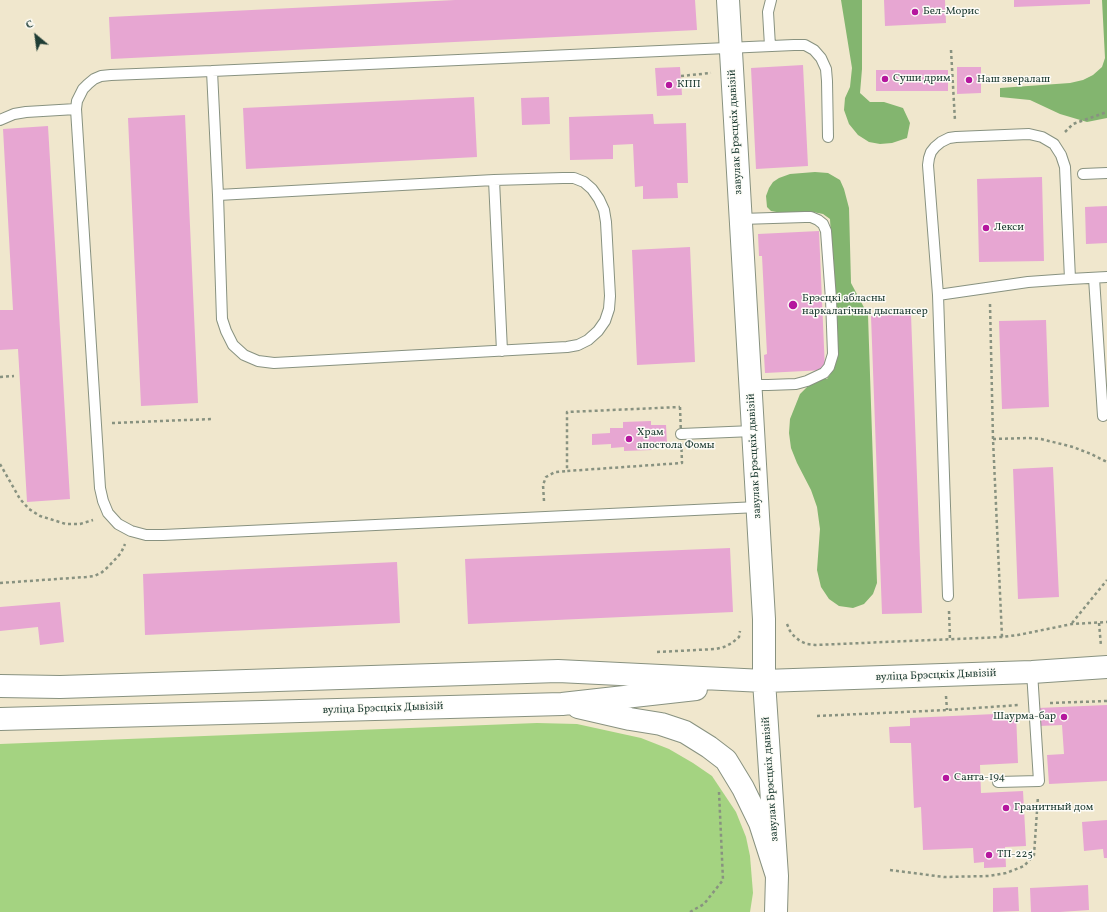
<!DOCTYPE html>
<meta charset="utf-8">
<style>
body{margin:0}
#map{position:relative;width:1107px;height:912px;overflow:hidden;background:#f0e7cd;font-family:Vollkorn,serif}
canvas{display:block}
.north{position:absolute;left:16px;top:16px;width:40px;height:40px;-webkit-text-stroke:3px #fdfcf7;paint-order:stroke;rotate:331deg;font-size:11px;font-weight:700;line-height:16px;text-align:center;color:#1f3d34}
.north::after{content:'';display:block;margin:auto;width:14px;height:18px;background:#1f3d34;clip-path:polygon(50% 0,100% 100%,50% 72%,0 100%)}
</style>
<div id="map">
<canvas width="1107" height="912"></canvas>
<div class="north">С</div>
</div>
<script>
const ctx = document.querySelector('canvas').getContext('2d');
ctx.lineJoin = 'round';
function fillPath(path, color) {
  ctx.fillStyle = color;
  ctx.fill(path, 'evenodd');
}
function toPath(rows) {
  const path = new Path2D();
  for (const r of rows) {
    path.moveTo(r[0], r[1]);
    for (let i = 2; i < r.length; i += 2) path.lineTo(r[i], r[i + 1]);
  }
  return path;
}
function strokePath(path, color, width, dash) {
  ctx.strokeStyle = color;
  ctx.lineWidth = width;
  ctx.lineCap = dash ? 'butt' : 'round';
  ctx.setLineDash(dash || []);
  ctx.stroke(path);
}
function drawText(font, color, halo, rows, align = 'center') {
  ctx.font = font + ' Vollkorn,serif';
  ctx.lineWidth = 3;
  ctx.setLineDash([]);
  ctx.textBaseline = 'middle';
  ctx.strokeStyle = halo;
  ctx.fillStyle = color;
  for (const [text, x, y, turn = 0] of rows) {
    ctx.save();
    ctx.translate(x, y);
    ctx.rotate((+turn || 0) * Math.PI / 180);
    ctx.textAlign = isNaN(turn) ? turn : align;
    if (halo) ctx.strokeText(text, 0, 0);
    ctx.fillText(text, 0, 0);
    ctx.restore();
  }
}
fillPath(toPath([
 [537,723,577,724,641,738,669,749,693,763,712,776,736,812,746,837,750,856,753,893,750,912,0,912,0,744]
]), '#a4d381');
fillPath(toPath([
 [841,0,862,0,862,69,860,93,870,102,884,102,903,108,910,123,907,138,892,143,880,144,869,142,858,135,849,124,844,110,845,98,850,87,852,68],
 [1102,0,1107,0,1107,118,1087,122,1060,114,1030,100,1000,97,1000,88,1070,83,1083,80,1093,75,1102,67,1105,58],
 [815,172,828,173,840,180,844,189,849,208,851,283,868,315,877,583,873,594,864,604,853,608,839,606,829,599,821,587,817,570,820,529,817,507,811,490,797,463,791,448,789,433,790,419,800,394,810,384,819,378,827,379,835,367,835,307,830,219,823,214,813,212,804,215,782,213,771,211,767,207,766,196,769,188,773,182,779,178,790,174]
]), '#83b56f');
fillPath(toPath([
 [455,0,695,0,697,30,111,59,109,17],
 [884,0,945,0,946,23,885,26],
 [1014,0,1090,0,1090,4,1014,7],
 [803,65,808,166,756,169,751,68],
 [680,67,682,95,657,96,655,68],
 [957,67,981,67,981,93,957,94],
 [876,70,948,70,948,91,876,91],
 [474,97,477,157,246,169,243,108],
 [549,97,550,124,522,125,521,98],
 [653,114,654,124,686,123,688,183,677,183,678,198,643,199,643,186,635,187,633,144,613,145,613,159,570,160,569,117],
 [185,115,198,403,141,406,128,118],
 [48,126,70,499,27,502,18,349,0,350,0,310,13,310,3,129],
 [1042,177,1044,261,979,262,977,179],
 [1107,206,1107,243,1086,244,1085,207],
 [819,231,825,370,765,373,764,355,767,354,762,256,759,256,758,234],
 [690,247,695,362,637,365,632,250],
 [911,314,922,613,882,614,871,316],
 [1046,320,1049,407,1002,409,999,321],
 [651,421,651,425,666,425,667,444,652,445,652,450,624,451,624,447,611,448,611,444,592,445,592,434,610,433,610,428,623,428,623,422],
 [1053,467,1059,597,1018,599,1013,469],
 [730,548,733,612,468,624,465,559],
 [397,562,400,623,145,635,143,574],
 [60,602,64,642,40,645,38,627,0,631,0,607],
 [1107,705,1107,781,1049,784,1047,755,1064,754,1062,725,1039,726,1038,708],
 [1016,713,1018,763,980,765,981,793,1023,791,1026,846,1005,847,1006,867,984,868,984,862,974,863,973,848,923,850,921,807,914,808,911,743,890,743,889,727,910,726,910,718],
 [1107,820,1107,858,1104,858,1103,849,1084,851,1082,822],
 [1088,885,1089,910,1060,912,1031,912,1030,888],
 [1018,887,1019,911,993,912,993,888]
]), '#e7a6d2');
const lane = toPath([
 [770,46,768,12,771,0],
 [212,71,218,195,222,319,226,331,233,345,244,355,258,361,274,363,567,347,578,345,588,340,598,331,605,321,609,309,610,296,606,222,604,210,599,199,592,189,584,182,574,178,563,178,494,180,218,195],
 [0,120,14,114,26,112,76,109],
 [1083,174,1107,173],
 [494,180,502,351],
 [741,219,805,217,811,217,818,220,823,224,826,231,831,299,833,354,829,367,824,373,807,381,796,384,768,385,751,385],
 [1094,278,1103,416],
 [938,295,1028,282,1070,279,1107,277],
 [681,434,753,431],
 [758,507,163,535,146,535,131,531,118,524,108,513,103,501,100,488,76,109,77,101,83,89,88,84,94,79,101,76,111,75,212,71,794,45,805,45,814,50,821,58,826,69,827,81,828,137],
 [948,596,938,295,928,165,929,158,931,152,935,147,941,142,949,138,956,137,1029,134,1042,137,1054,144,1061,155,1065,167,1070,279],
 [998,782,1039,781,1032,672]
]);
const secondary = toPath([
 [728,0,764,619,764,681]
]);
const primary = toPath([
 [764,681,777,876,776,912],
 [0,686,60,687,558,671,764,681,1032,672,1107,667],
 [578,707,630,719,661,724,685,732,709,747,726,760,743,788,760,823,777,876],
 [0,719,562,704,696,689]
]);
strokePath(lane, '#889280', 12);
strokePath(secondary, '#889280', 24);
strokePath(primary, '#889280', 24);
strokePath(toPath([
 [951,50,955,121],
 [681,76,711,73],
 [1065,132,1073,124,1107,112],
 [990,304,993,439,1002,637],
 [0,377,14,376],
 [680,407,682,463,567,471,567,412,680,407],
 [112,423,212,419],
 [993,439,1028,438,1041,439,1073,447,1091,454,1107,462],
 [0,464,20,499,29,509,40,516,66,524,80,524,93,520],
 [544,501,543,485,546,477,555,472,567,471],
 [0,583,86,577,94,576,101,573,108,567,121,553,125,544],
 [949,611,950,639],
 [1072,623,1107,580],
 [1099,623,1101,646],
 [787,624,790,631,794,636,800,641,807,644,815,645,1002,637,1018,635,1072,624,1107,622],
 [657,652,716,649,724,647,732,643,739,637,740,631],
 [946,696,947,710],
 [1050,703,1107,701],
 [817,716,947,710,1019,705],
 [890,870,944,877,989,876,1006,873,1024,866,1034,855,1038,796],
 [690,912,704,904,723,880,719,792]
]), '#889280', 2.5, [3, 3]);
strokePath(lane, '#fff', 10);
strokePath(secondary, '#fff', 22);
strokePath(primary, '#fff', 22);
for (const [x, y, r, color] of [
 [915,12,4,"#b5179e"],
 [885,79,4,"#b5179e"],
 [969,80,4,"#b5179e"],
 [669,85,4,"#b5179e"],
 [986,228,4,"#b5179e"],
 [793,305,5,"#b5179e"],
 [629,439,4,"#b5179e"],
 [1064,717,4,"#b5179e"],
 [946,778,4,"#b5179e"],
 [1006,808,4,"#b5179e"],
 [989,855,4,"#b5179e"]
]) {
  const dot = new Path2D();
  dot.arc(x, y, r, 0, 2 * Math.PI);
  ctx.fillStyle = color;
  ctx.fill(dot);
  strokePath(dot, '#fdfcf7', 1.5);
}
drawText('11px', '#1f3d34', '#fdfcf7', [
 ["Бел-Морис",923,12],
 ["Суши дрим",893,79],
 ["Наш звералаш",977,80],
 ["КПП",677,85],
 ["Лекси",994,228],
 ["Брэсцкі абласны",802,299],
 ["наркалагічны дыспансер",802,312],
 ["Храм",637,433],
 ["апостола Фомы",637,446],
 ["Шаурма-бар",1056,717,"right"],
 ["Санта-194",954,778],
 ["Гранитный дом",1014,808],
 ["ТП-225",997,855]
], 'left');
drawText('11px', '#1f3d34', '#fdfcf7', [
 ["завулак Брэсцкіх дывізій",736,132,-93],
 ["завулак Брэсцкіх дывізій",755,456,-93],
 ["вуліца Брэсцкіх Дывізій",936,676,-2],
 ["вуліца Брэсцкіх Дывізій",383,709,-2],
 ["завулак Брэсцкіх дывізій",771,779,-94]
]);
</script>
